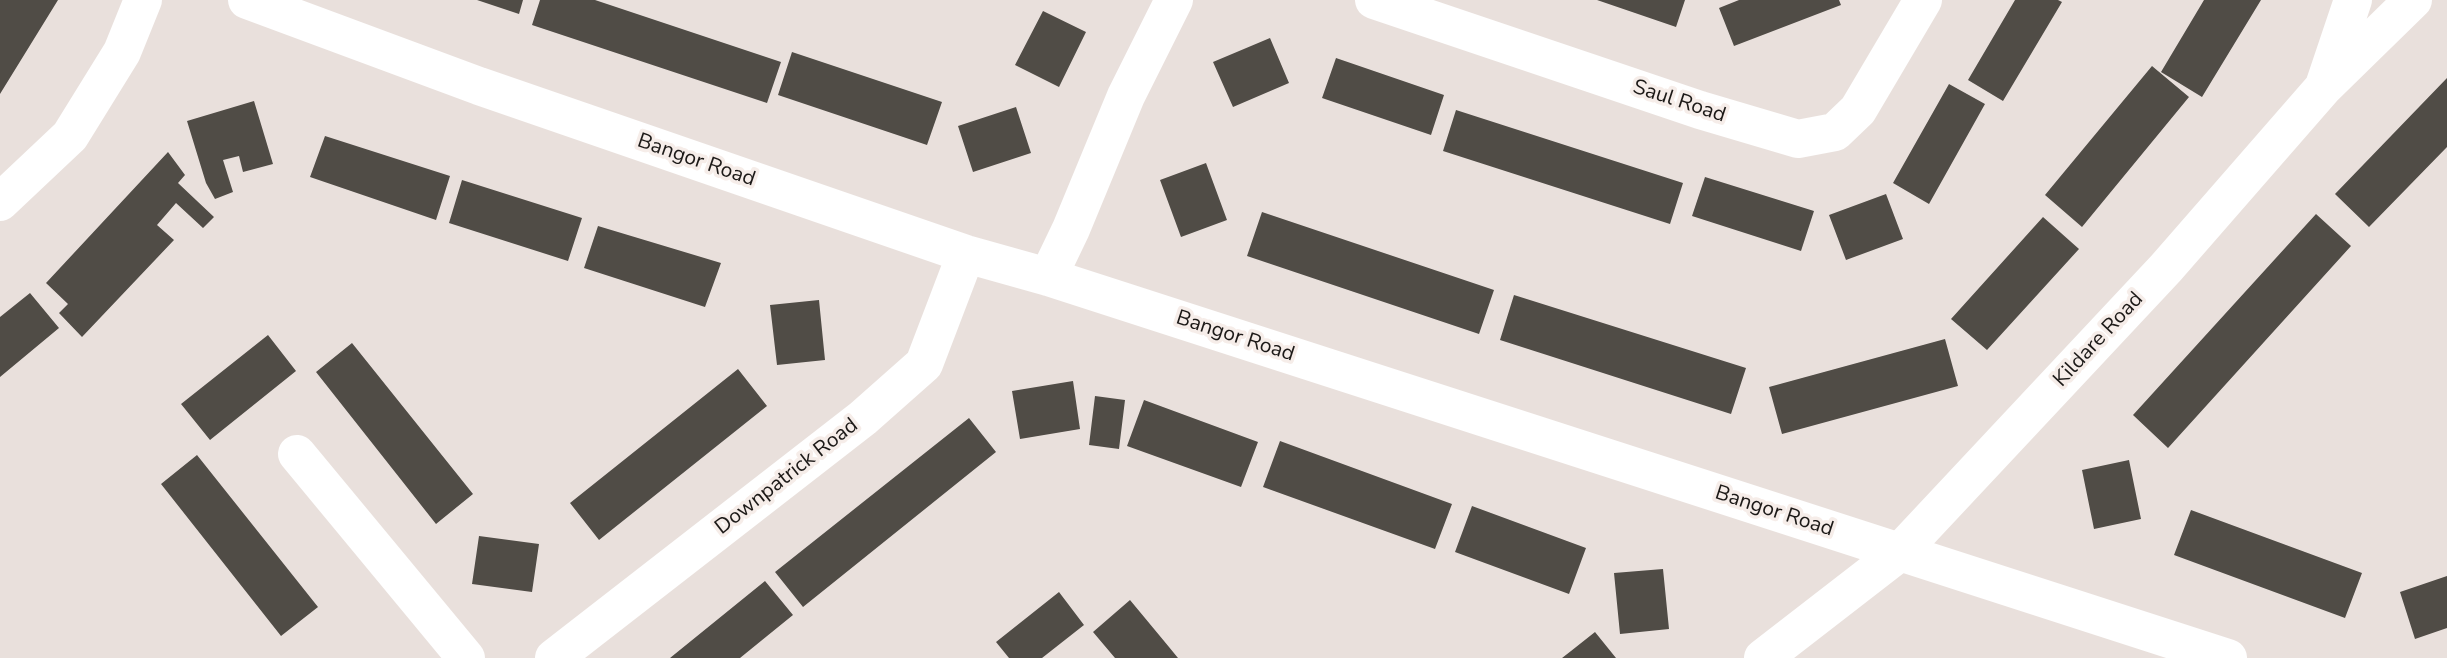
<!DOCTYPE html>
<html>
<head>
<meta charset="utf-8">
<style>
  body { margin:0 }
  canvas { display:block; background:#e9e0dc }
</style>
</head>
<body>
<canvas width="2447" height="658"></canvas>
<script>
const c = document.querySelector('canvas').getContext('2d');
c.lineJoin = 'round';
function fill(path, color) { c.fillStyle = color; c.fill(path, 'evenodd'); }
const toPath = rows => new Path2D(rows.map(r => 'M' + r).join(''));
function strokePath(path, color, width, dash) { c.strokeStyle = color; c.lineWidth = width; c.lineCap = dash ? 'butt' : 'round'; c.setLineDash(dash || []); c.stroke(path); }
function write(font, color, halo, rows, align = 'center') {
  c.font = font + ' "Nunito Sans",sans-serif'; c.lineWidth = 7; c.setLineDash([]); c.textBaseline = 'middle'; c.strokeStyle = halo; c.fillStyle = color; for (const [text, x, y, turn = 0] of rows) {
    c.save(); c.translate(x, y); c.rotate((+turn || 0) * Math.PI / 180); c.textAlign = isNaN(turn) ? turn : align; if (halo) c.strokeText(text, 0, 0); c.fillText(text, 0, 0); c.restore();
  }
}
fill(toPath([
  [0,0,58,0,0,94],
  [477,0,523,0,519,14],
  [540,0,595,0,781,62,767,103,532,25],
  [1597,0,1685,0,1676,27],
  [1739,0,1839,0,1841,5,1734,46,1719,8],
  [2015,0,2058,0,2062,2,2003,101,1968,80],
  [2204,0,2261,0,2202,97,2161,72],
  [1043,11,1086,32,1059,87,1015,65],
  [1270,38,1289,83,1233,107,1213,62],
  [792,52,942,102,927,145,778,95],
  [1336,58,1444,95,1431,135,1322,98],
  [2152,66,2189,97,2082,227,2045,195],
  [2447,78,2447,147,2369,227,2335,194],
  [1949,84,1985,104,1929,204,1893,183],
  [254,101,273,164,243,172,239,156,223,160,233,192,215,199,206,183,187,121],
  [1016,107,1031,153,973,172,958,126],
  [1456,110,1683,183,1670,224,1443,151],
  [325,136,450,176,436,220,310,177],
  [168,152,185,175,178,183,214,217,203,228,176,203,157,225,174,240,82,337,59,313,68,304,46,283],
  [1206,163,1227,220,1181,237,1160,180],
  [1705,177,1814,211,1801,251,1692,216],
  [462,180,582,218,568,261,449,223],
  [1886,194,1903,239,1846,260,1829,215],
  [1262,212,1494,290,1479,334,1247,256],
  [2316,214,2351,246,2168,448,2133,415],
  [2043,217,2079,249,1987,350,1951,319],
  [598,226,721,263,705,307,584,268],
  [30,293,59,328,0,377,0,317],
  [1514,295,1746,368,1731,414,1500,340],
  [819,300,825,360,777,365,770,305],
  [268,335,296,371,210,440,181,404],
  [1945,339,1958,386,1782,434,1769,387],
  [352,343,473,494,436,524,316,372],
  [738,369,767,406,599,540,570,503],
  [1073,381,1080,429,1020,439,1012,391],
  [1095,396,1125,400,1119,449,1089,445],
  [1144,400,1258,442,1241,487,1127,446],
  [969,418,996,452,803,607,775,572],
  [1280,441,1452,504,1435,549,1263,487],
  [197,455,318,607,281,636,161,484],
  [2129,460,2141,519,2094,529,2082,470],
  [1472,506,1586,548,1569,594,1455,552],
  [2191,510,2362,573,2345,618,2174,555],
  [479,536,539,544,532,592,472,584],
  [1663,569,1669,629,1620,634,1614,573],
  [2447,576,2447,628,2415,639,2400,592],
  [765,581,793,615,772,632,740,658,670,658],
  [1059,592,1084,625,1042,658,1009,658,996,642],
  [1130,600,1169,647,1178,658,1115,658,1093,632],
  [1595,632,1616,658,1562,658,1571,651]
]), '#504c46');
strokePath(toPath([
  [247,0,479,86,966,254,1048,277,2228,658],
  [1374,0,1700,110,1798,139,1835,132,1858,110,1923,0],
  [0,202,70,136,122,52,143,0],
  [1048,277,1071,229,1126,96,1174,0],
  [297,454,466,658],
  [554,658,863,418,924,364,966,254]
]), '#fff', 38);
strokePath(toPath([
  [2325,83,2353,0],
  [1763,658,1900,552,2166,268,2323,88,2413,0]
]), '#fff', 38);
write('21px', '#1c1917', '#f6ede9', [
  ["Saul Road",1679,102,18],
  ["Bangor Road",696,161,19],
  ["Bangor Road",1235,337,18],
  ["Kildare Road",2099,340,-47],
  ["Downpatrick Road",787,477,-38],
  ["Bangor Road",1774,512,18]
]);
</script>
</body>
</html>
